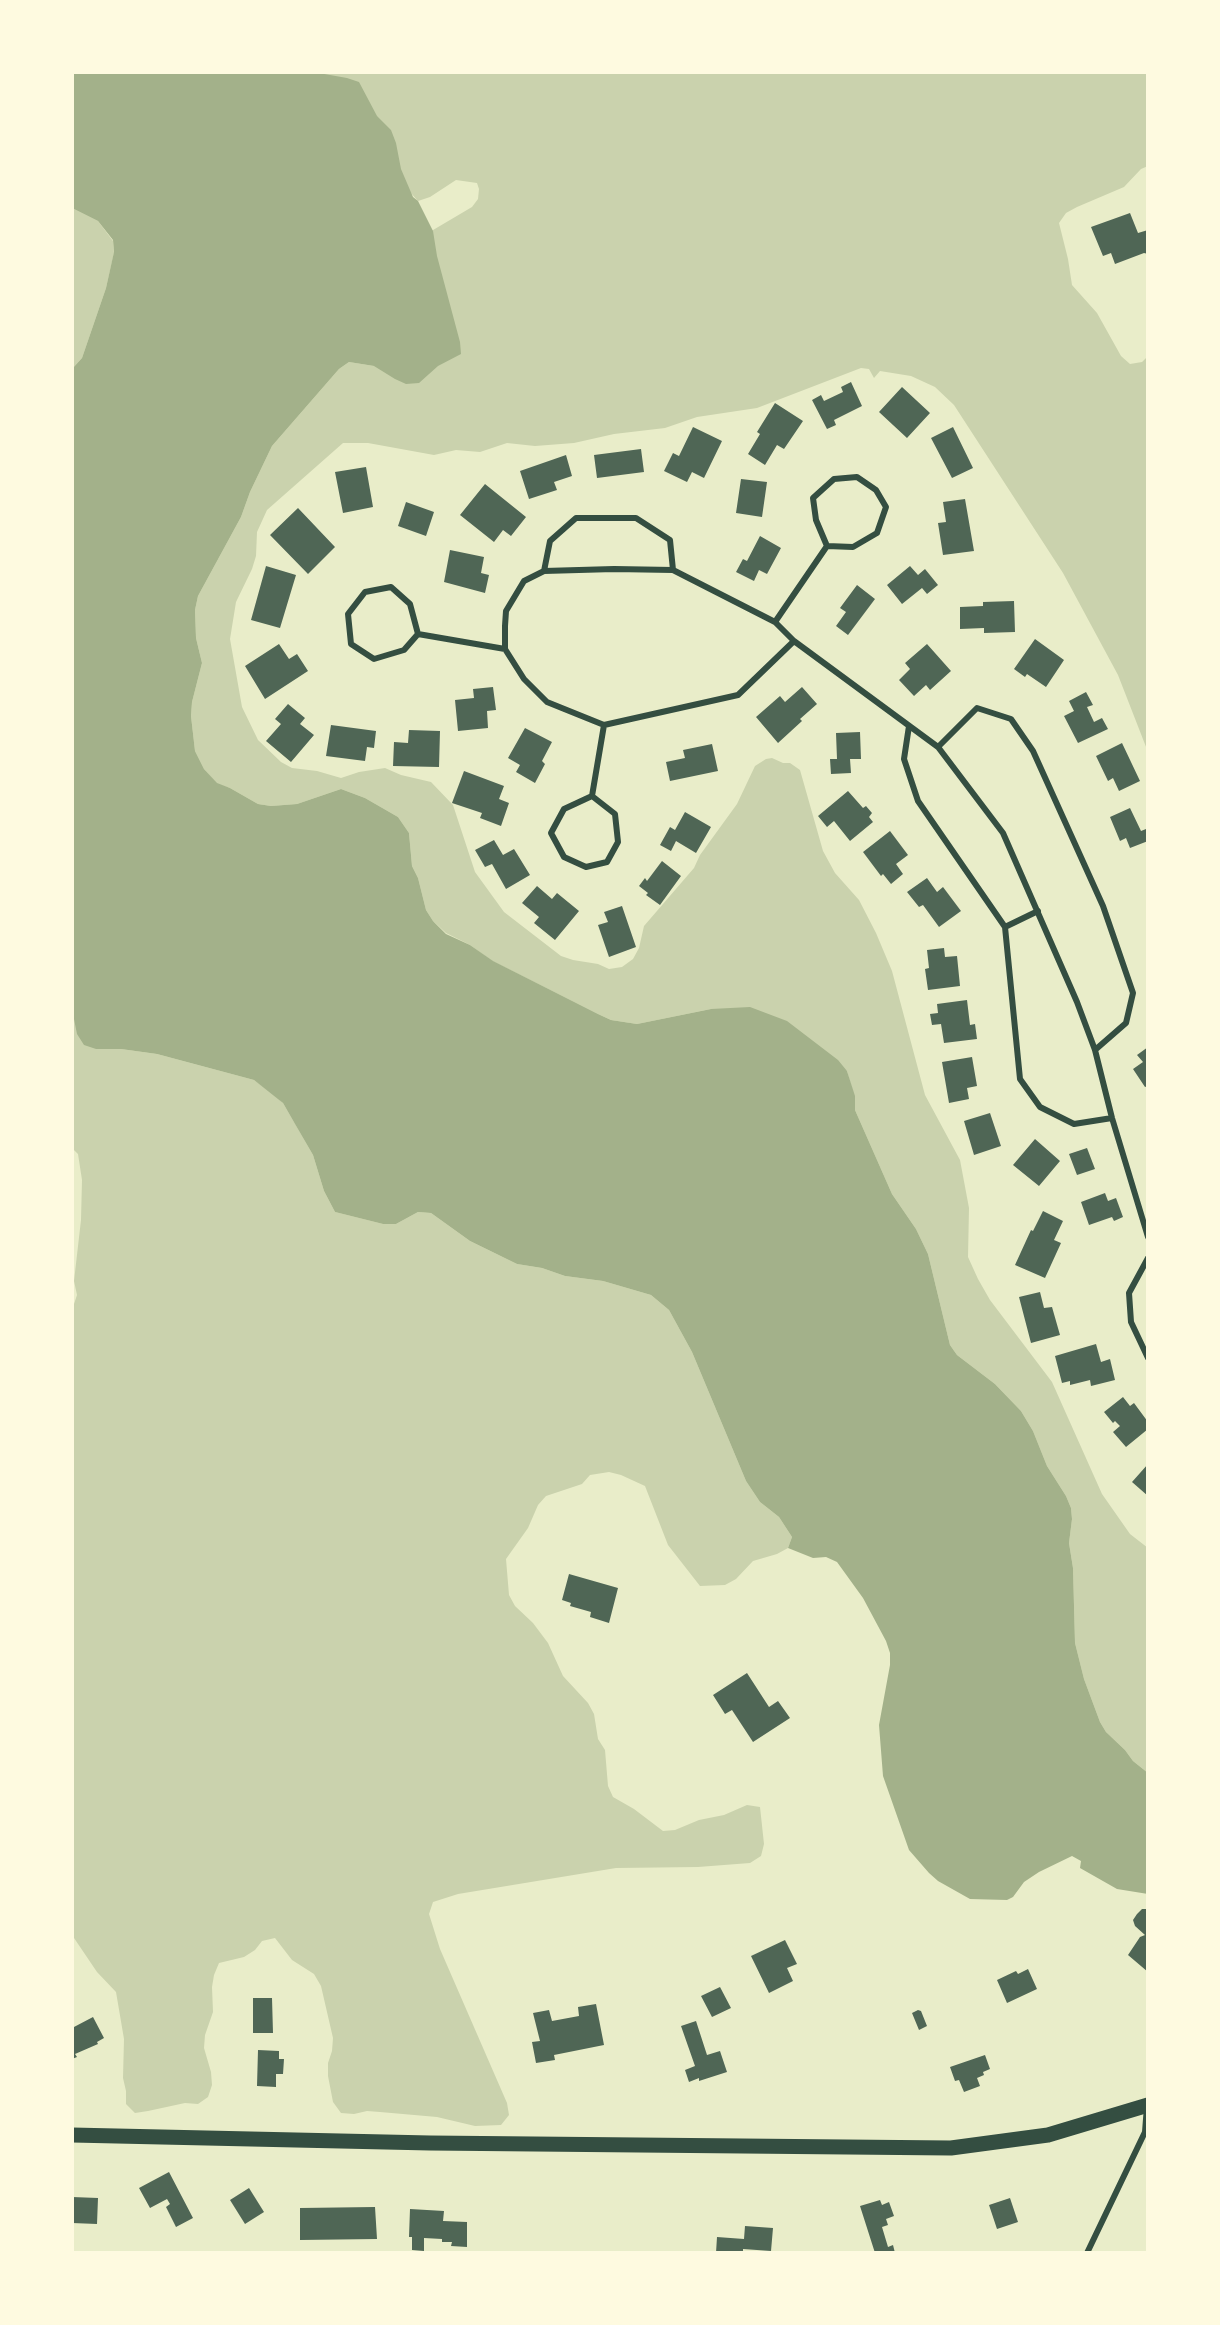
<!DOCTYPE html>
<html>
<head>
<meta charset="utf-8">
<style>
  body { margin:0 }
  #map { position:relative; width:1220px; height:2325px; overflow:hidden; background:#e9edc9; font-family:Signika,sans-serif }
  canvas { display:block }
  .frame { position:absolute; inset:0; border:74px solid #fefae0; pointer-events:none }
</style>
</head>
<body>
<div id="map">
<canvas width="1220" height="2325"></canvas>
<div class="frame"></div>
</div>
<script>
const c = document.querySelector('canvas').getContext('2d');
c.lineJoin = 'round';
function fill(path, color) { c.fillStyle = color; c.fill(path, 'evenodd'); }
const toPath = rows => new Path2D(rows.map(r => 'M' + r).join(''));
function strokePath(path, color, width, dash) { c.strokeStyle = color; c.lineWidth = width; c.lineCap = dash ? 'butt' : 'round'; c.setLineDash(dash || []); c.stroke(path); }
fill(toPath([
  [303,72,1148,72,1148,166,1141,169,1124,187,1077,207,1066,213,1059,223,1068,259,1072,285,1097,313,1121,356,1130,364,1142,362,1148,356,1148,752,1118,675,1063,573,954,405,935,387,911,376,880,371,874,378,869,369,861,368,757,408,697,417,665,428,614,434,574,443,535,446,507,443,480,452,456,450,434,455,368,443,343,443,267,510,257,532,256,556,252,569,236,602,230,639,242,707,258,740,281,762,292,768,317,771,341,778,359,772,385,768,401,775,431,782,453,805,475,872,504,912,561,956,573,960,598,964,609,969,622,967,633,959,639,948,644,926,694,868,700,855,737,804,755,766,766,759,772,758,783,763,790,763,800,770,823,851,835,873,859,900,876,933,892,971,925,1095,960,1160,969,1208,968,1257,978,1279,990,1300,1052,1382,1102,1494,1130,1534,1148,1548,1148,1773,1133,1761,1125,1750,1106,1732,1100,1722,1084,1679,1075,1643,1073,1568,1069,1543,1072,1519,1071,1508,1066,1496,1047,1466,1033,1431,1021,1411,995,1384,957,1355,950,1345,928,1254,916,1229,892,1194,855,1110,854,1096,847,1071,711,1009,637,1024,611,1020,598,1014,492,961,470,945,446,933,433,921,426,910,418,878,412,866,409,833,398,817,365,798,341,789,297,804,271,806,258,804,230,788,217,784,204,769,195,751,191,716,192,702,202,663,196,638,195,610,198,596,241,517,250,492,272,446,339,369,349,362,374,366,440,365,449,335,428,233,472,207,478,199,479,189,477,183,456,180,430,197,418,201],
  [72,208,98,221,113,241,114,253,106,288,82,358,72,369],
  [72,1009,96,1049,121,1049,157,1054,254,1080,274,1094,283,1103,313,1155,324,1191,335,1212,383,1224,396,1224,418,1212,431,1213,470,1241,517,1264,542,1268,565,1276,603,1281,651,1295,669,1310,692,1352,746,1481,760,1502,779,1517,792,1537,788,1548,777,1554,753,1561,736,1579,725,1585,700,1586,668,1545,645,1486,621,1475,609,1472,590,1475,582,1484,546,1496,538,1505,528,1528,506,1559,509,1595,515,1606,533,1623,548,1643,563,1676,588,1703,594,1714,598,1739,605,1750,608,1786,613,1797,634,1809,663,1831,675,1830,699,1820,724,1815,747,1805,760,1807,764,1844,761,1856,750,1863,698,1867,616,1868,458,1894,433,1902,429,1914,440,1949,507,2103,509,2115,501,2125,475,2126,437,2117,380,2112,367,2111,354,2114,341,2113,333,2102,328,2076,328,2063,332,2051,333,2038,321,1986,314,1974,292,1960,275,1938,262,1941,255,1950,244,1957,219,1963,214,1975,212,1987,213,2012,205,2035,204,2048,211,2072,212,2085,208,2097,198,2104,185,2103,148,2111,135,2113,126,2104,126,2091,123,2078,124,2039,116,1992,97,1972,72,1935,72,1310,77,1295,74,1281,81,1220,82,1180,78,1154,72,1148]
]), '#cad2ad');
fill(toPath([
  [72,72,313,72,347,78,359,82,377,116,391,130,396,143,401,169,413,197,418,201,433,231,437,256,460,342,461,354,438,366,419,383,406,384,395,379,374,366,349,362,339,369,272,446,250,492,241,517,198,596,195,610,196,638,202,663,192,702,191,716,195,751,204,769,217,783,230,788,258,804,271,806,297,804,341,789,365,798,398,817,409,833,412,866,418,878,426,910,433,921,446,934,470,945,493,961,598,1014,611,1020,637,1024,711,1009,750,1007,787,1021,838,1060,847,1071,855,1096,855,1110,892,1194,916,1229,928,1254,950,1345,957,1355,995,1384,1021,1411,1033,1431,1047,1466,1066,1496,1071,1508,1072,1519,1069,1543,1073,1568,1075,1643,1084,1679,1100,1722,1106,1732,1125,1750,1133,1761,1148,1773,1148,1894,1117,1889,1080,1868,1081,1861,1072,1856,1039,1872,1024,1882,1013,1897,1007,1900,970,1899,938,1881,929,1873,909,1850,883,1776,879,1725,890,1665,890,1653,886,1641,863,1598,837,1562,826,1557,813,1558,788,1548,792,1537,779,1517,760,1502,746,1481,692,1352,669,1310,651,1295,603,1281,565,1276,542,1268,517,1264,470,1241,431,1213,418,1212,396,1224,383,1224,335,1212,324,1191,313,1155,295,1124,283,1103,254,1080,157,1054,121,1049,96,1049,84,1045,77,1034,72,1009,72,369,82,358,106,288,114,252,113,240,98,221,72,208]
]), '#a3b18a');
fill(toPath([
  [1130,213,1138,233,1148,230,1148,254,1144,253,1115,264,1111,253,1103,256,1091,227],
  [851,382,862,406,834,420,836,425,827,429,812,400,821,395,824,401,843,392,841,387],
  [902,387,930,413,907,438,879,412],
  [775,403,803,421,784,449,777,445,765,465,748,454,760,434,757,432],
  [693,427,722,441,704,478,692,472,687,482,664,471,673,453,679,456],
  [953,427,973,468,952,478,931,438],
  [641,449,644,472,597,478,594,455],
  [566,455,572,476,554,482,557,490,529,499,520,471],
  [366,467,373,507,343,513,335,472],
  [741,479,767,482,762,517,736,513],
  [485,484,526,517,511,536,503,530,494,542,460,515],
  [965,499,974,551,943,555,938,523,946,522,943,502],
  [406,502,434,512,426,536,398,526],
  [298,508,335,547,308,574,270,535],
  [760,536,781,548,767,574,759,570,754,581,736,572,743,559,747,561],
  [450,550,484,557,481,573,489,575,485,593,444,582],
  [266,566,296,575,280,628,251,620],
  [910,566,918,575,925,569,938,585,927,594,922,588,902,604,887,585],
  [857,585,875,599,848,635,836,626,846,612,840,608],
  [1014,601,1015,632,984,633,984,628,960,629,960,607,983,606,983,602],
  [1035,639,1064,660,1046,687,1027,674,1025,677,1014,669],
  [279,644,289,659,297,654,308,671,265,699,245,666],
  [927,644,951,671,930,690,926,685,914,696,899,680,910,669,905,663],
  [493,687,496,710,487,711,488,728,458,731,455,700,474,698,473,689],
  [802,687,817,704,800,719,802,721,778,743,756,717,780,696,785,702],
  [1086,692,1093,705,1087,707,1094,722,1102,718,1108,729,1078,743,1064,716,1074,711,1069,701],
  [288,704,305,718,300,724,314,735,291,762,266,741,281,724,275,719],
  [331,725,376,731,374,748,367,747,365,761,326,756],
  [525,728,552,742,542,761,545,764,535,783,516,772,520,765,508,758],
  [409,730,440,731,439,767,393,766,394,742,408,743],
  [860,732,861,759,850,759,851,773,831,774,830,759,837,759,836,733],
  [1122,743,1140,781,1119,791,1113,778,1108,781,1096,756],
  [712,744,718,771,670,781,666,762,685,758,683,750],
  [464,771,504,786,499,799,509,803,501,826,480,818,482,813,452,803],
  [848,791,863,808,866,806,872,813,869,817,873,822,850,841,834,821,827,827,818,816],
  [1130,808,1141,831,1146,829,1148,841,1130,848,1126,838,1120,841,1110,817],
  [685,812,711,827,696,853,676,841,671,851,660,845,670,827,675,830],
  [890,831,908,855,896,864,903,874,891,884,883,874,881,876,863,852],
  [494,840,503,855,514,849,530,875,506,889,492,864,485,867,475,850],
  [662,861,681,876,660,905,646,895,648,893,639,886,645,878,647,881],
  [927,878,937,892,943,887,961,911,939,927,923,905,919,907,907,892],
  [537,886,552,899,557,893,579,911,555,940,534,923,539,917,522,903],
  [622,906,636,947,609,957,598,925,608,922,604,912],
  [944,948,945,957,957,956,960,986,928,990,925,969,929,968,927,950],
  [967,1000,970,1025,975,1024,977,1039,944,1043,941,1024,932,1025,930,1014,938,1013,937,1004],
  [1148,1047,1148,1086,1145,1087,1133,1069,1143,1062,1137,1055],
  [972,1057,977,1086,967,1088,969,1099,949,1103,942,1062],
  [990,1113,1001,1146,974,1155,964,1121],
  [1035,1139,1060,1161,1039,1186,1013,1165],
  [1087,1148,1095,1169,1077,1175,1069,1154],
  [1105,1193,1108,1201,1116,1198,1123,1217,1114,1221,1112,1217,1089,1225,1081,1202],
  [1043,1211,1063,1221,1054,1240,1061,1243,1045,1278,1015,1265,1031,1230,1033,1231],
  [1040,1292,1044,1308,1052,1307,1060,1335,1031,1343,1019,1297],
  [1096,1344,1101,1362,1110,1359,1115,1380,1091,1386,1090,1380,1070,1385,1070,1381,1062,1383,1055,1356],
  [1123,1397,1130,1406,1134,1403,1148,1422,1148,1429,1126,1447,1113,1432,1120,1426,1115,1421,1113,1423,1104,1412],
  [1148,1464,1148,1496,1132,1482],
  [569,1574,618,1588,609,1623,590,1617,591,1612,570,1606,571,1603,562,1600],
  [747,1673,769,1707,778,1701,790,1718,753,1742,732,1710,725,1714,713,1695],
  [1142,1909,1148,1909,1148,1972,1128,1955,1140,1937,1145,1935,1135,1926,1133,1920,1137,1914],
  [785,1940,797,1964,787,1968,793,1981,769,1993,751,1956],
  [1028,1969,1037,1989,1007,2003,997,1980,1016,1971,1018,1974],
  [720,1987,731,2008,712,2017,701,1996],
  [253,1998,272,1998,273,2033,253,2033],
  [596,2004,604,2045,554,2055,555,2060,536,2063,532,2042,540,2041,533,2013,549,2010,552,2021,579,2016,578,2007],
  [918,2010,921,2011,927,2026,919,2030,912,2013],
  [93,2017,104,2038,97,2042,98,2044,75,2054,77,2057,72,2059,72,2024,74,2027],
  [696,2021,707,2055,720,2051,727,2072,699,2081,699,2078,689,2082,685,2070,695,2066,681,2026],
  [258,2050,279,2051,279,2059,284,2059,283,2074,276,2074,276,2087,257,2086],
  [985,2055,990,2069,983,2072,984,2075,977,2078,980,2086,964,2092,959,2080,955,2081,950,2067],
  [169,2172,193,2218,176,2227,166,2207,170,2204,167,2199,150,2208,139,2188],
  [249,2188,264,2212,245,2224,230,2200],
  [72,2197,98,2198,97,2224,72,2223],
  [1010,2198,1018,2222,997,2229,989,2205],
  [880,2200,882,2205,889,2202,894,2216,886,2219,888,2225,882,2227,888,2247,893,2245,895,2253,875,2253,860,2206],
  [375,2207,377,2239,300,2240,300,2208],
  [410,2209,444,2211,443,2221,467,2222,467,2247,451,2246,452,2242,442,2242,442,2239,424,2238,424,2251,412,2250,412,2237,409,2237],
  [745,2226,773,2228,771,2251,743,2249,743,2253,716,2253,717,2237,744,2239]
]), '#4f6655');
strokePath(toPath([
  [544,571,550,541,576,518,636,518,670,540,673,570],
  [775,622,827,546,853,547,877,533,886,507,876,490,857,477,834,479,813,498,816,520,827,546],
  [418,634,404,650,374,659,351,644,348,614,365,592,391,587,410,604,418,634,505,649],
  [794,641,738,695,604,725,547,702,524,679,505,649,505,626,506,611,524,581,544,571,614,569,673,570,775,622,794,641,938,747,1003,833,1077,1002,1095,1050,1112,1118,1148,1237],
  [909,726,904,759,918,801,1005,927,1020,1079,1040,1107,1074,1124,1112,1118],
  [938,747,977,708,1011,719,1033,751,1103,906,1133,993,1126,1023,1095,1050],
  [592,796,615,814,618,842,607,862,586,867,564,857,551,833,564,809,592,796,604,725],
  [1005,927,1038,911],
  [1148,1258,1129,1293,1131,1322,1148,1358],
  [1087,2253,1145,2132,1147,2106]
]), '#344e41', 6);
strokePath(toPath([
  [72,2135,430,2143,951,2148,1048,2135,1148,2105]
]), '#344e41', 15);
</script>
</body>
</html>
